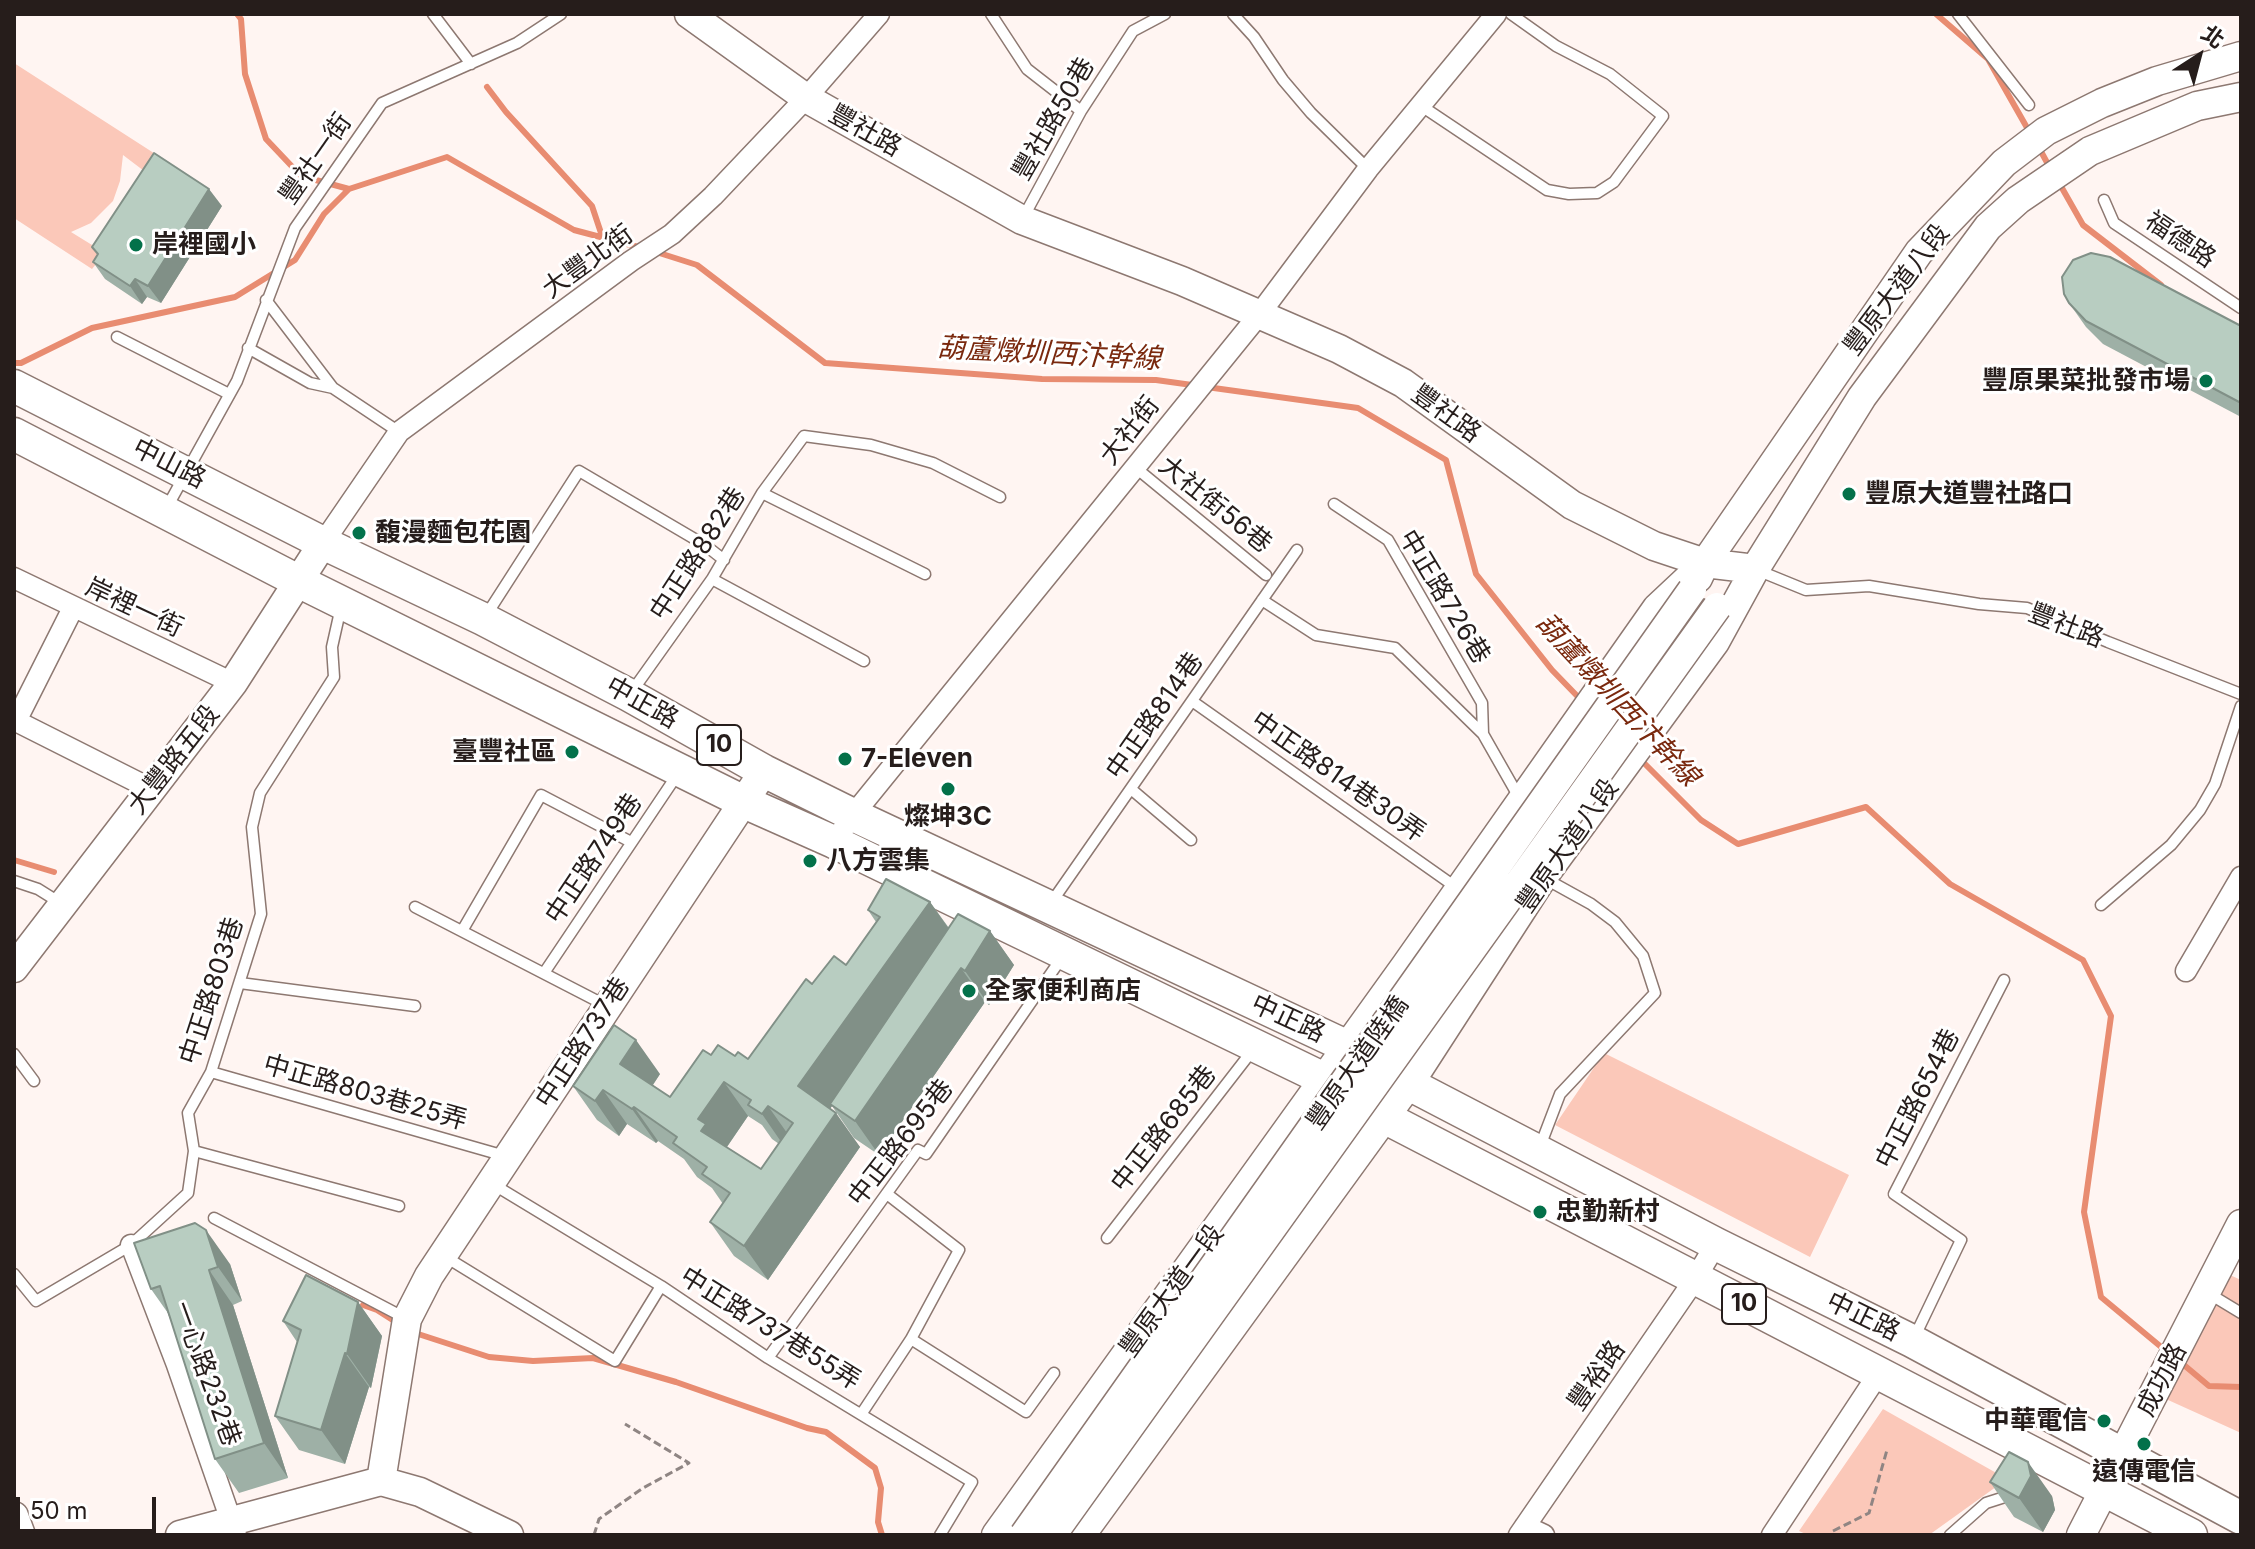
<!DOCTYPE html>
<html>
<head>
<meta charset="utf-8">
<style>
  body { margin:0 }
  #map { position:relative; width:2255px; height:1549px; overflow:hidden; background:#fff5f2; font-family:Inter,"Noto Sans TC",sans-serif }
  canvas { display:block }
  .frame { position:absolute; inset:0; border:16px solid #261d1b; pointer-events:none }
  .north { position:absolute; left:2159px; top:16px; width:80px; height:80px; -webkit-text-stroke:6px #fff; paint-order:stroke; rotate:36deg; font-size:22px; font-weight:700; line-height:32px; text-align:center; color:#261d1b }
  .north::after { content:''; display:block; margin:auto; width:28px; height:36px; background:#261d1b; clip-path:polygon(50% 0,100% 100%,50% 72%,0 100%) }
  .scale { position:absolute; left:16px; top:1497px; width:140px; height:36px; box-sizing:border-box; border:4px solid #261d1b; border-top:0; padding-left:10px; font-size:24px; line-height:28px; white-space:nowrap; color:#261d1b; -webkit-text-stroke:6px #fff; paint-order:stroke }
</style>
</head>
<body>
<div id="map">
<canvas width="2255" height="1549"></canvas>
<div class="frame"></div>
<div class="north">北</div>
<div class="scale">50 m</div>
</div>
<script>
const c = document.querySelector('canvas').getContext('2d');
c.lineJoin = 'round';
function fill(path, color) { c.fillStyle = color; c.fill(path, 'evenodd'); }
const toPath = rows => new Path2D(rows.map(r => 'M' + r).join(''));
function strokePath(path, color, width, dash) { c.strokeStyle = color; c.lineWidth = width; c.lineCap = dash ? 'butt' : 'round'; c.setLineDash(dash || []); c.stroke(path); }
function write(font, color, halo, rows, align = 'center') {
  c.font = font + ' Inter,"Noto Sans TC",sans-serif'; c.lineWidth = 6; c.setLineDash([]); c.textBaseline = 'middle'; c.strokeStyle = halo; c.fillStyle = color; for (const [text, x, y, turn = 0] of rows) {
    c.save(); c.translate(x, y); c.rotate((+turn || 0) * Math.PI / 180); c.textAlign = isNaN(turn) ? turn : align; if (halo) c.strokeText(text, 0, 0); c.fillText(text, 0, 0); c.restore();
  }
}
fill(toPath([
  [14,63,160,157,148,174,123,155,120,181,113,201,91,223,71,232,105,253,92,269,14,218],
  [1604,1053,1849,1175,1810,1257,1555,1125],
  [2210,1266,2241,1280,2241,1433,2146,1390],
  [1883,1409,2007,1479,1929,1535,1808,1535,1799,1531]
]), '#fbc8b9');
strokePath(toPath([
  [237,14,241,19,245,74,266,139,301,176,349,189],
  [1936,14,1988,59,2030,133],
  [487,87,506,112,592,206,602,236],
  [2038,146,2050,168],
  [2058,181,2083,225,2161,285],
  [653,251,697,265,825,363,1042,379,1156,380,1358,408,1446,460,1476,574,1552,670,1582,701],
  [14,363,21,363,92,328,235,297,295,260,324,214,349,189,447,157,574,230,642,248],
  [1638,757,1701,820,1738,844,1866,807,1950,884,2083,960,2111,1016,2084,1212,2101,1297,2166,1351],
  [14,860,54,872],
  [363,1305,377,1310,399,1324],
  [412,1332,489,1357,533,1361,593,1358,676,1382,807,1428,826,1432,875,1468,881,1488,878,1522,882,1535],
  [2178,1360,2209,1386,2241,1387]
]), '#e88c71', 6);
const lane = toPath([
  [433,14,471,64],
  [991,14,1027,69,1081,111],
  [1233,14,1254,37,1283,80,1311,113,1368,169],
  [1958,14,2029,105],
  [1420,105,1547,190,1569,194,1597,193,1614,182,1663,116,1610,74,1556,46,1511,14],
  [2104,200,2114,223,2241,308],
  [1023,218,1081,111,1133,31,1165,14],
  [266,300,333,388,399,432],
  [117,337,229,394],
  [248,348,310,383,333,388],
  [1136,468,1266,575],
  [762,493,925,574],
  [1334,504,1388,540,1482,703,1483,734],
  [166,509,237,381,295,228,382,103,517,43,561,14],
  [1757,570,1806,590,1869,586,1979,604,2027,608,2108,642,2241,694],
  [712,579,864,661],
  [1262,600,1316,635,1395,648,1483,734,1520,799],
  [487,614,579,471,705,545,724,560],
  [633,690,712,579,762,493,804,436,871,445,933,463,1000,497],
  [1192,701,1457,888],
  [1131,789,1191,840],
  [14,881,38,889,62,904],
  [1051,903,1297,550],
  [2101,905,2171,845,2200,810,2215,784,2241,706],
  [415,907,605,1005],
  [462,931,541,795,631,842],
  [544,973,677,775],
  [240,983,415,1006],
  [14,1054,34,1081],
  [211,1072,505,1156],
  [1539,1149,1560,1094,1655,993,1643,956,1615,922,1591,904,1544,878],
  [194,1151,399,1206],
  [491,1183,661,1286,768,1358,972,1482,940,1535],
  [214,1218,405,1318],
  [1107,1238,1252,1051],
  [444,1256,615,1361,661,1286],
  [14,1274,36,1301,131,1245,188,1193,194,1151,188,1113,211,1072,261,914,252,827,260,793,334,677,332,647,341,607],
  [2208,1293,2241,1313],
  [1915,1336,1961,1240,1894,1194,2004,980],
  [911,1339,1026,1412,1054,1373],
  [768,1358,918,1150,926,1154,1063,956],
  [862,1413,911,1339,959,1250,887,1194],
  [1950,1535,1986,1503,2011,1495]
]);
const street = toPath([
  [323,543,399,432,631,261,672,234,713,196,806,98,879,14],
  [14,578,233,683],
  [14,720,153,790],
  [16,721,73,608],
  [834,842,853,815,1258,316,1368,169,1496,14],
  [2186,971,2241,877],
  [131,1245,177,1365,236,1535],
  [1525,1526,1544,1535],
  [1519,1535,1695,1279,1716,1244],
  [1772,1535,1879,1373]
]);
const secondary = toPath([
  [689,14,806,98,1022,220,1182,281,1339,349,1403,383,1572,505,1654,546,1705,563,1755,569],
  [1698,578,1705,563,1919,252,2004,163,2046,131,2102,103,2157,81,2241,56],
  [14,968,233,683,323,543],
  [381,1481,407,1319,429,1276,764,771],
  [14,1516,21,1535],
  [180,1535,381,1481,420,1492,509,1535],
  [996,1535,1406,965,1657,608,1705,563],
  [1081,1535,1409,1084,1543,877,1715,642,1755,569,1862,397,1988,227,2018,200,2090,151,2197,106,2241,97],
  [2081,1535,2241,1224]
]);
const primary = toPath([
  [14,386,323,543,483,619,629,695,764,771,853,815,1348,1047,1409,1084,1716,1244,1912,1341,2241,1518],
  [14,434,298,581,744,802,834,842,1324,1079,1384,1117,2191,1535]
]);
strokePath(lane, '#8d7871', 13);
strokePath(street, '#8d7871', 23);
strokePath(secondary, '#8d7871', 31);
strokePath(primary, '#8d7871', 35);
strokePath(toPath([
  [1833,1531,1869,1513,1887,1450],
  [594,1535,599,1519,643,1488,689,1463,625,1424]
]), '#8f8583', 3, [8, 4]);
strokePath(lane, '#fff', 10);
strokePath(street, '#fff', 20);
strokePath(secondary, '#fff', 28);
strokePath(primary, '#fff', 32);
const secondaryBridge = toPath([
  [1024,1535,1692,590],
  [1052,1535,1717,607]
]);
strokePath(secondaryBridge, '#8d7871', 31, []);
strokePath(secondaryBridge, '#fff', 28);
fill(toPath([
  [222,206,161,303,147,297,142,304,105,279,93,262],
  [2069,303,2241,326,2241,417,2103,344,2086,327],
  [930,902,949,928,990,931,1014,965,989,1005,985,1002,879,1155,854,1138,832,1106,830,1109,860,1147,768,1280,734,1256,710,1222,723,1204,712,1188,697,1177,684,1159,658,1141,656,1143,627,1124,619,1136,597,1120,573,1086,660,1074,653,1085,670,1097,711,1055,735,1056,748,1059,812,984,846,965,876,922,868,910],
  [748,1116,762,1125,772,1139,779,1144,761,1169,727,1147],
  [230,1264,242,1301,233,1305,288,1478,239,1493,215,1459,170,1316,151,1289],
  [358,1302,382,1336,371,1388,369,1387,345,1464,299,1450,275,1416,297,1342,283,1321],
  [1990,1482,2052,1496,2055,1510,2043,1532,2014,1517]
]), '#9eb0a6');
fill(toPath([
  [209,189,222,206,161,303,148,286],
  [135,279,147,297,142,304,130,286],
  [930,902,954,936,830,1104,832,1106,822,1120,798,1086],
  [990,931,1014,965,989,1005,965,971],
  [961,968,985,1002,879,1155,855,1121],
  [636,1040,660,1074,644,1098,620,1064],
  [724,1082,748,1116,724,1151,701,1131,698,1119],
  [603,1090,627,1124,619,1136,595,1101],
  [768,1106,792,1140,786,1149,762,1114],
  [634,1107,658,1141,656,1143,632,1109],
  [836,1113,860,1147,768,1280,744,1246],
  [206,1230,230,1264,242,1301,218,1267],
  [209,1270,233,1305,288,1478,264,1443],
  [358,1302,382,1336,371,1388,347,1354],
  [345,1353,369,1387,345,1464,321,1430],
  [2028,1462,2052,1496,2055,1510,2043,1532,2019,1498]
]), '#819087');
const building = toPath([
  [154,153,209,189,148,286,135,279,130,286,93,262,98,254,92,247,154,153],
  [2091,253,2110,257,2241,326,2241,403,2086,321,2069,303,2064,294,2062,277,2073,260,2091,253],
  [886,879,930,902,798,1086,836,1113,744,1246,710,1222,730,1193,702,1174,707,1167,673,1143,677,1137,634,1107,632,1109,603,1090,595,1101,573,1086,614,1025,636,1040,620,1064,670,1097,703,1050,711,1055,718,1045,735,1056,738,1052,748,1059,806,979,812,984,834,956,846,965,880,917,868,910,886,879],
  [724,1082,751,1100,748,1105,762,1114,768,1106,793,1123,761,1169,701,1131,706,1124,698,1119,724,1082],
  [958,914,990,931,965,971,961,968,855,1121,830,1104,958,914],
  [195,1223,206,1230,218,1267,209,1270,264,1443,215,1459,160,1286,151,1289,134,1243,195,1223],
  [306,1275,358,1302,347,1354,345,1353,321,1430,275,1416,301,1330,283,1321,306,1275],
  [2009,1452,2028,1462,2031,1476,2019,1498,1990,1482,2009,1452]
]);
fill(building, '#b8cdc1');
strokePath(building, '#819087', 2);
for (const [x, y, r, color] of [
  [136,245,8,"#03714a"],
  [2206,381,8,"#03714a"],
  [1849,494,8,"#03714a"],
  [359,533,8,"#03714a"],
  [572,752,8,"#03714a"],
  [845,759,8,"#03714a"],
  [948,789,8,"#03714a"],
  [810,861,8,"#03714a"],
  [969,991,8,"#03714a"],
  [1540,1212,8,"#03714a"],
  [2104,1421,8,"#03714a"],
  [2144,1444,8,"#03714a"]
]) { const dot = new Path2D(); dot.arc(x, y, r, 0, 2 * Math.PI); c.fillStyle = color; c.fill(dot); strokePath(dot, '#fff', 3); }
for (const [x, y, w] of [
  [719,745,44],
  [1744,1304,44]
]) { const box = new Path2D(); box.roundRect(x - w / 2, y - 20, w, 40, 6); c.fillStyle = '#fff'; c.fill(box); strokePath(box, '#261d1b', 2); }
write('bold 24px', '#261d1b', null, [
  ["10",719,745],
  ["10",1744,1304]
]);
write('26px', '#261d1b', '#fff', [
  ["豐社路50巷",1054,119,-60],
  ["豐社路",865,131,29],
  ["豐社一街",316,159,-55],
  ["福德路",2180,240,34],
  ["大豐北街",588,262,-36],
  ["豐原大道八段",1897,290,-53],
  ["豐社路",1446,414,36],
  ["大社街",1130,431,-52],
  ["中山路",169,464,27],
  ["大社街56巷",1215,505,39],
  ["中正路882巷",698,554,-57],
  ["中正路726巷",1444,597,59],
  ["岸裡一街",134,608,25],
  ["豐社路",2066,626,21],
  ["中正路",642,703,29],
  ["中正路814巷",1155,716,-55],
  ["大豐路五段",174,760,-52],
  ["中正路814巷30弄",1338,777,35],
  ["豐原大道八段",1568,846,-55],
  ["中正路749巷",594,859,-56],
  ["中正路803巷",212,991,-72],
  ["中正路",1288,1019,25],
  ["中正路737巷",583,1043,-57],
  ["豐原大道陸橋",1358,1063,-55],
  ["中正路803巷25弄",365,1093,16],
  ["中正路654巷",1918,1099,-63],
  ["中正路685巷",1164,1129,-52],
  ["中正路695巷",901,1143,-52],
  ["豐原大道一段",1172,1291,-54],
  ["中正路",1863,1317,26],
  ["中正路737巷55弄",770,1329,32],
  ["一心路232巷",206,1374,70],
  ["豐裕路",1597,1376,-55],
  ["成功路",2162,1380,-63]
]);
write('bold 26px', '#261d1b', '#fff', [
  ["岸裡國小",152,245],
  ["豐原果菜批發市場",2190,381,"right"],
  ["豐原大道豐社路口",1865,494],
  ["馥漫麵包花園",375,533],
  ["臺豐社區",556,752,"right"],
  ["7-Eleven",861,759],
  ["燦坤3C",948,817,"center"],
  ["八方雲集",826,861],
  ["全家便利商店",985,991],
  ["忠勤新村",1556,1212],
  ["中華電信",2088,1421,"right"],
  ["遠傳電信",2144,1472,"center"]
], 'left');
write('italic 28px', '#7a290e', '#fff', [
  ["葫蘆燉圳西汴幹線",1049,354,3],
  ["葫蘆燉圳西汴幹線",1617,700,47]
]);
</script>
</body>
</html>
